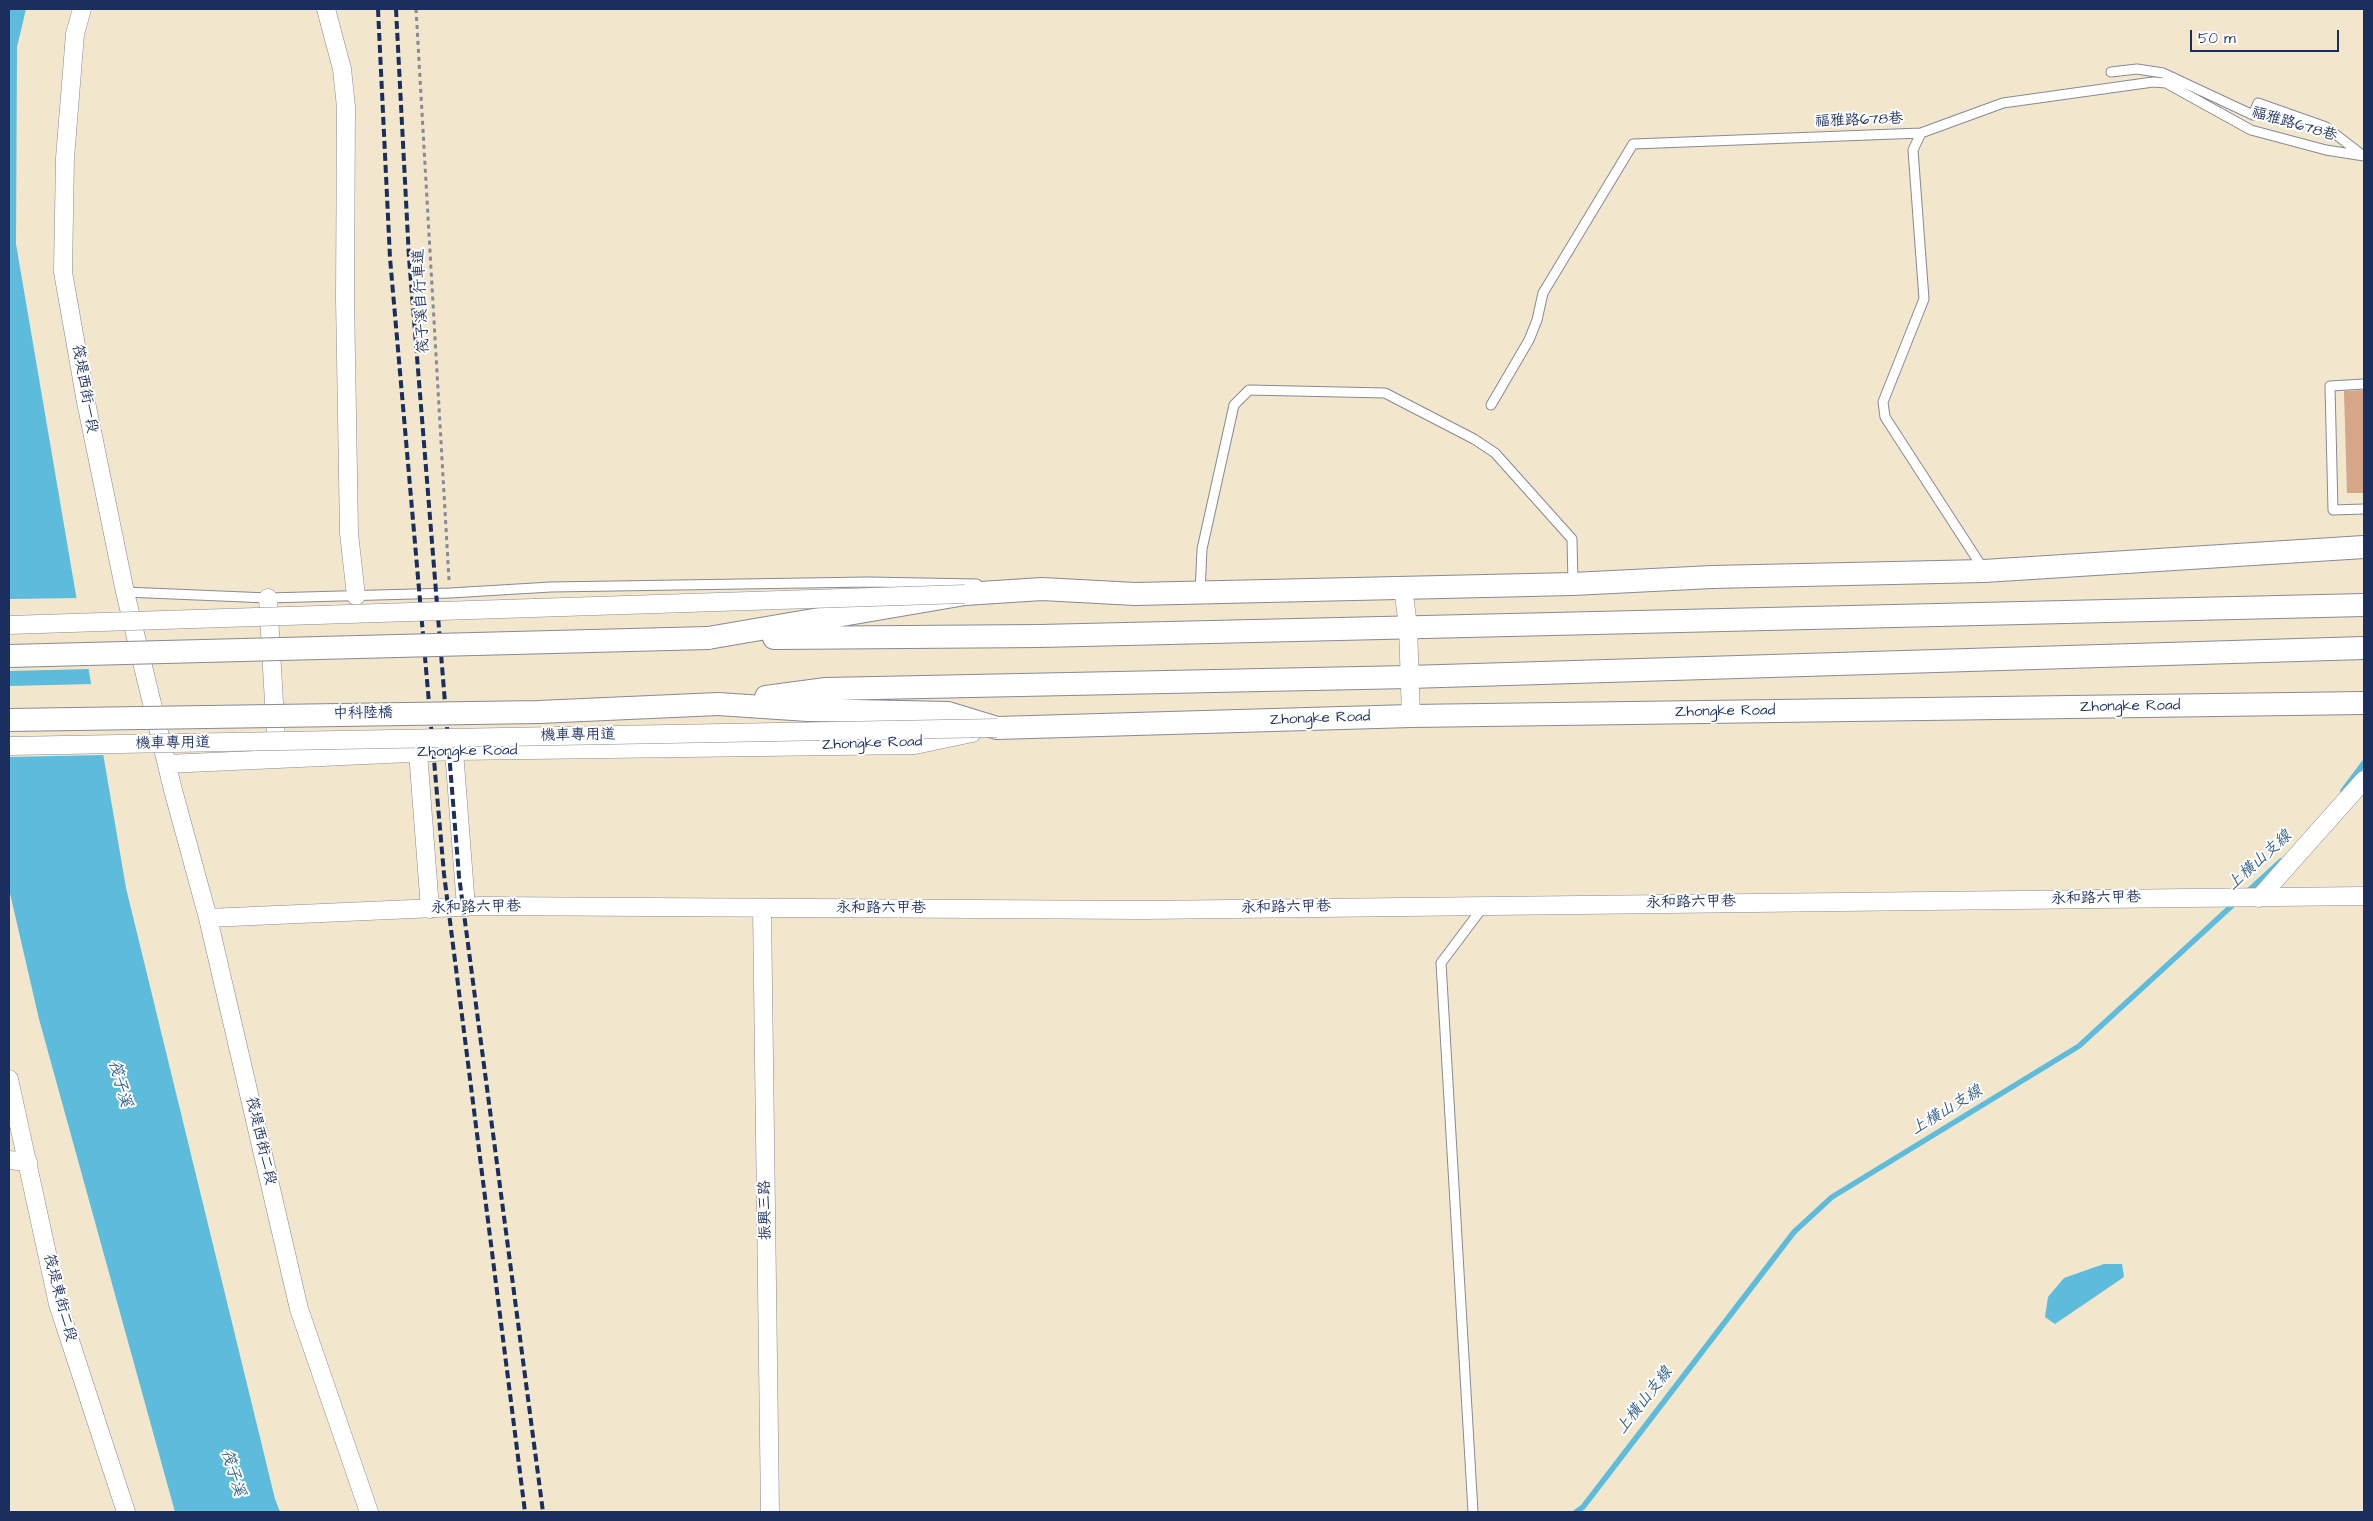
<!DOCTYPE html>
<html>
<head>
<meta charset="utf-8">
<style>
  body { margin:0 }
  #map { position:relative; width:2373px; height:1521px; overflow:hidden; background:#f2e6cc; font-family:"Architects Daughter",sans-serif }
  canvas { display:block }
  .frame { position:absolute; inset:0; border:10px solid #1b2f5e; pointer-events:none }
  .scale { position:absolute; left:2190px; top:30px; width:149px; height:22px; box-sizing:border-box; border:2px solid #1b2f5e; border-top:0; padding-left:6px; font-size:15px; line-height:18px; white-space:nowrap; color:#1b2f5e; -webkit-text-stroke:4px #fff; paint-order:stroke }
</style>
</head>
<body>
<div id="map">
<canvas width="2373" height="1521"></canvas>
<div class="frame"></div>
<div class="scale">50 m</div>
</div>
<script>
const c = document.querySelector('canvas').getContext('2d');
c.lineJoin = 'round';
function fill(path, color) { c.fillStyle = color; c.fill(path, 'evenodd'); }
const toPath = rows => new Path2D(rows.map(r => 'M' + r).join(''));
function strokePath(path, color, width, dash) { c.strokeStyle = color; c.lineWidth = width; c.lineCap = dash ? 'butt' : 'round'; c.setLineDash(dash || []); c.stroke(path); }
function write(font, color, halo, rows, align = 'center') {
  c.font = font + ' "Architects Daughter","LXGW WenKai TC",sans-serif'; c.lineWidth = 4; c.setLineDash([]); c.textBaseline = 'middle'; c.strokeStyle = halo; c.fillStyle = color; for (const [text, x, y, turn = 0] of rows) {
    c.save(); c.translate(x, y); c.rotate((+turn || 0) * Math.PI / 180); c.textAlign = isNaN(turn) ? turn : align; if (halo) c.strokeText(text, 0, 0); c.fillText(text, 0, 0); c.restore();
  }
}
fill(toPath([
  [9,9,26,9,17,47,16,244,126,888,275,1499,280,1512,175,1512,39,1019,9,889],
  [2104,1264,2122,1264,2124,1277,2055,1324,2045,1317,2048,1297,2064,1278]
]), '#5dbbdb');
fill(toPath([
  [78,598,90,669,9,671,9,599],
  [93,684,105,755,9,757,9,686]
]), '#f2e6cc');
strokePath(toPath([
  [2343,791,2364,763],
  [2247,892,2281,861],
  [1576,1512,1583,1507,1794,1232,1832,1197,2079,1046,2236,902]
]), '#5dbbdb', 5.5);
fill(toPath([
  [2364,390,2364,493,2347,493,2344,391]
]), '#d5a688');
const service = toPath([
  [2111,72,2137,69,2163,73,2253,115,2258,103,2326,127,2361,154],
  [1921,133,1913,150,1924,299,1883,402,1885,417,1984,570],
  [2364,384,2330,386,2333,510,2364,509],
  [1491,405,1529,340,1537,320,1543,293,1633,144,1921,133,2003,103,2153,82,2166,83,2251,130,2326,150,2364,156],
  [125,592,268,598,450,593,551,587,868,582,977,584],
  [1200,593,1202,549,1234,405,1249,390,1385,393,1474,439,1495,453,1572,539,1573,584],
  [1473,1512,1441,963,1483,907]
]);
const minor = toPath([
  [82,9,75,34,65,158,63,272,86,402,125,592,173,790,208,918,299,1309,369,1512],
  [326,9,342,69,346,107,345,298,349,533,356,596],
  [1403,587,1408,626,1411,716],
  [268,598,277,755],
  [454,751,466,907],
  [418,752,430,909],
  [167,764,454,751,915,745,972,733],
  [2259,898,2364,780],
  [762,908,770,1512],
  [208,918,481,906,1143,910,2364,896],
  [9,1079,58,1304,126,1512],
  [9,1160,28,1162]
]);
const tertiary = toPath([
  [708,638,965,594,1042,589,1135,594,1573,584,1712,577,1984,571,2364,547],
  [774,638,1040,636,2364,605],
  [766,697,826,689,1409,677,2364,648],
  [718,704,808,710,948,713,997,728,1411,716,2364,703]
]);
strokePath(service, '#868a95', 11);
strokePath(minor, '#868a95', 19);
strokePath(tertiary, '#868a95', 24);
strokePath(toPath([
  [416,9,449,580]
]), '#868a95', 3, [4, 4]);
strokePath(service, '#fff', 9);
strokePath(minor, '#fff', 18);
strokePath(tertiary, '#fff', 22);
strokePath(toPath([
  [378,9,390,258,444,874,525,1512],
  [396,9,409,258,459,876,543,1512]
]), '#1b2f5e', 4, [8, 4]);
const minorBridge = toPath([
  [9,625,965,594],
  [9,746,997,728]
]);
const tertiaryBridge = toPath([
  [9,656,708,638],
  [9,720,539,712,718,704]
]);
strokePath(minorBridge, '#868a95', 19, []);
strokePath(tertiaryBridge, '#868a95', 24, []);
strokePath(minorBridge, '#fff', 18);
strokePath(tertiaryBridge, '#fff', 22);
write('15px', '#1b2f5e', '#fff', [
  ["福雅路678巷",1859,121,-2],
  ["福雅路678巷",2294,125,16],
  ["筏子溪自行車道",422,301,-93],
  ["筏堤西街一段",84,389,80],
  ["Zhongke Road",2130,707,-1],
  ["Zhongke Road",1725,712,-1],
  ["中科陸橋",363,714,-1],
  ["Zhongke Road",1320,719,-2],
  ["機車專用道",578,736,-1],
  ["機車專用道",173,744,-1],
  ["Zhongke Road",872,744,-2],
  ["Zhongke Road",467,752,-1],
  ["永和路六甲巷",2096,899,-1],
  ["永和路六甲巷",1691,903,-1],
  ["永和路六甲巷",476,908,-1],
  ["永和路六甲巷",1286,908,-1],
  ["永和路六甲巷",881,909],
  ["筏堤西街二段",260,1141,77],
  ["振興三路",766,1210,-91],
  ["筏堤東街二段",59,1298,75]
]);
write('italic 16px', '#32608a', '#fff', [
  ["上橫山支線",2260,861,-42],
  ["筏子溪",119,1084,74],
  ["上橫山支線",1947,1111,-31],
  ["上橫山支線",1645,1401,-52],
  ["筏子溪",232,1473,73]
]);
</script>
</body>
</html>
